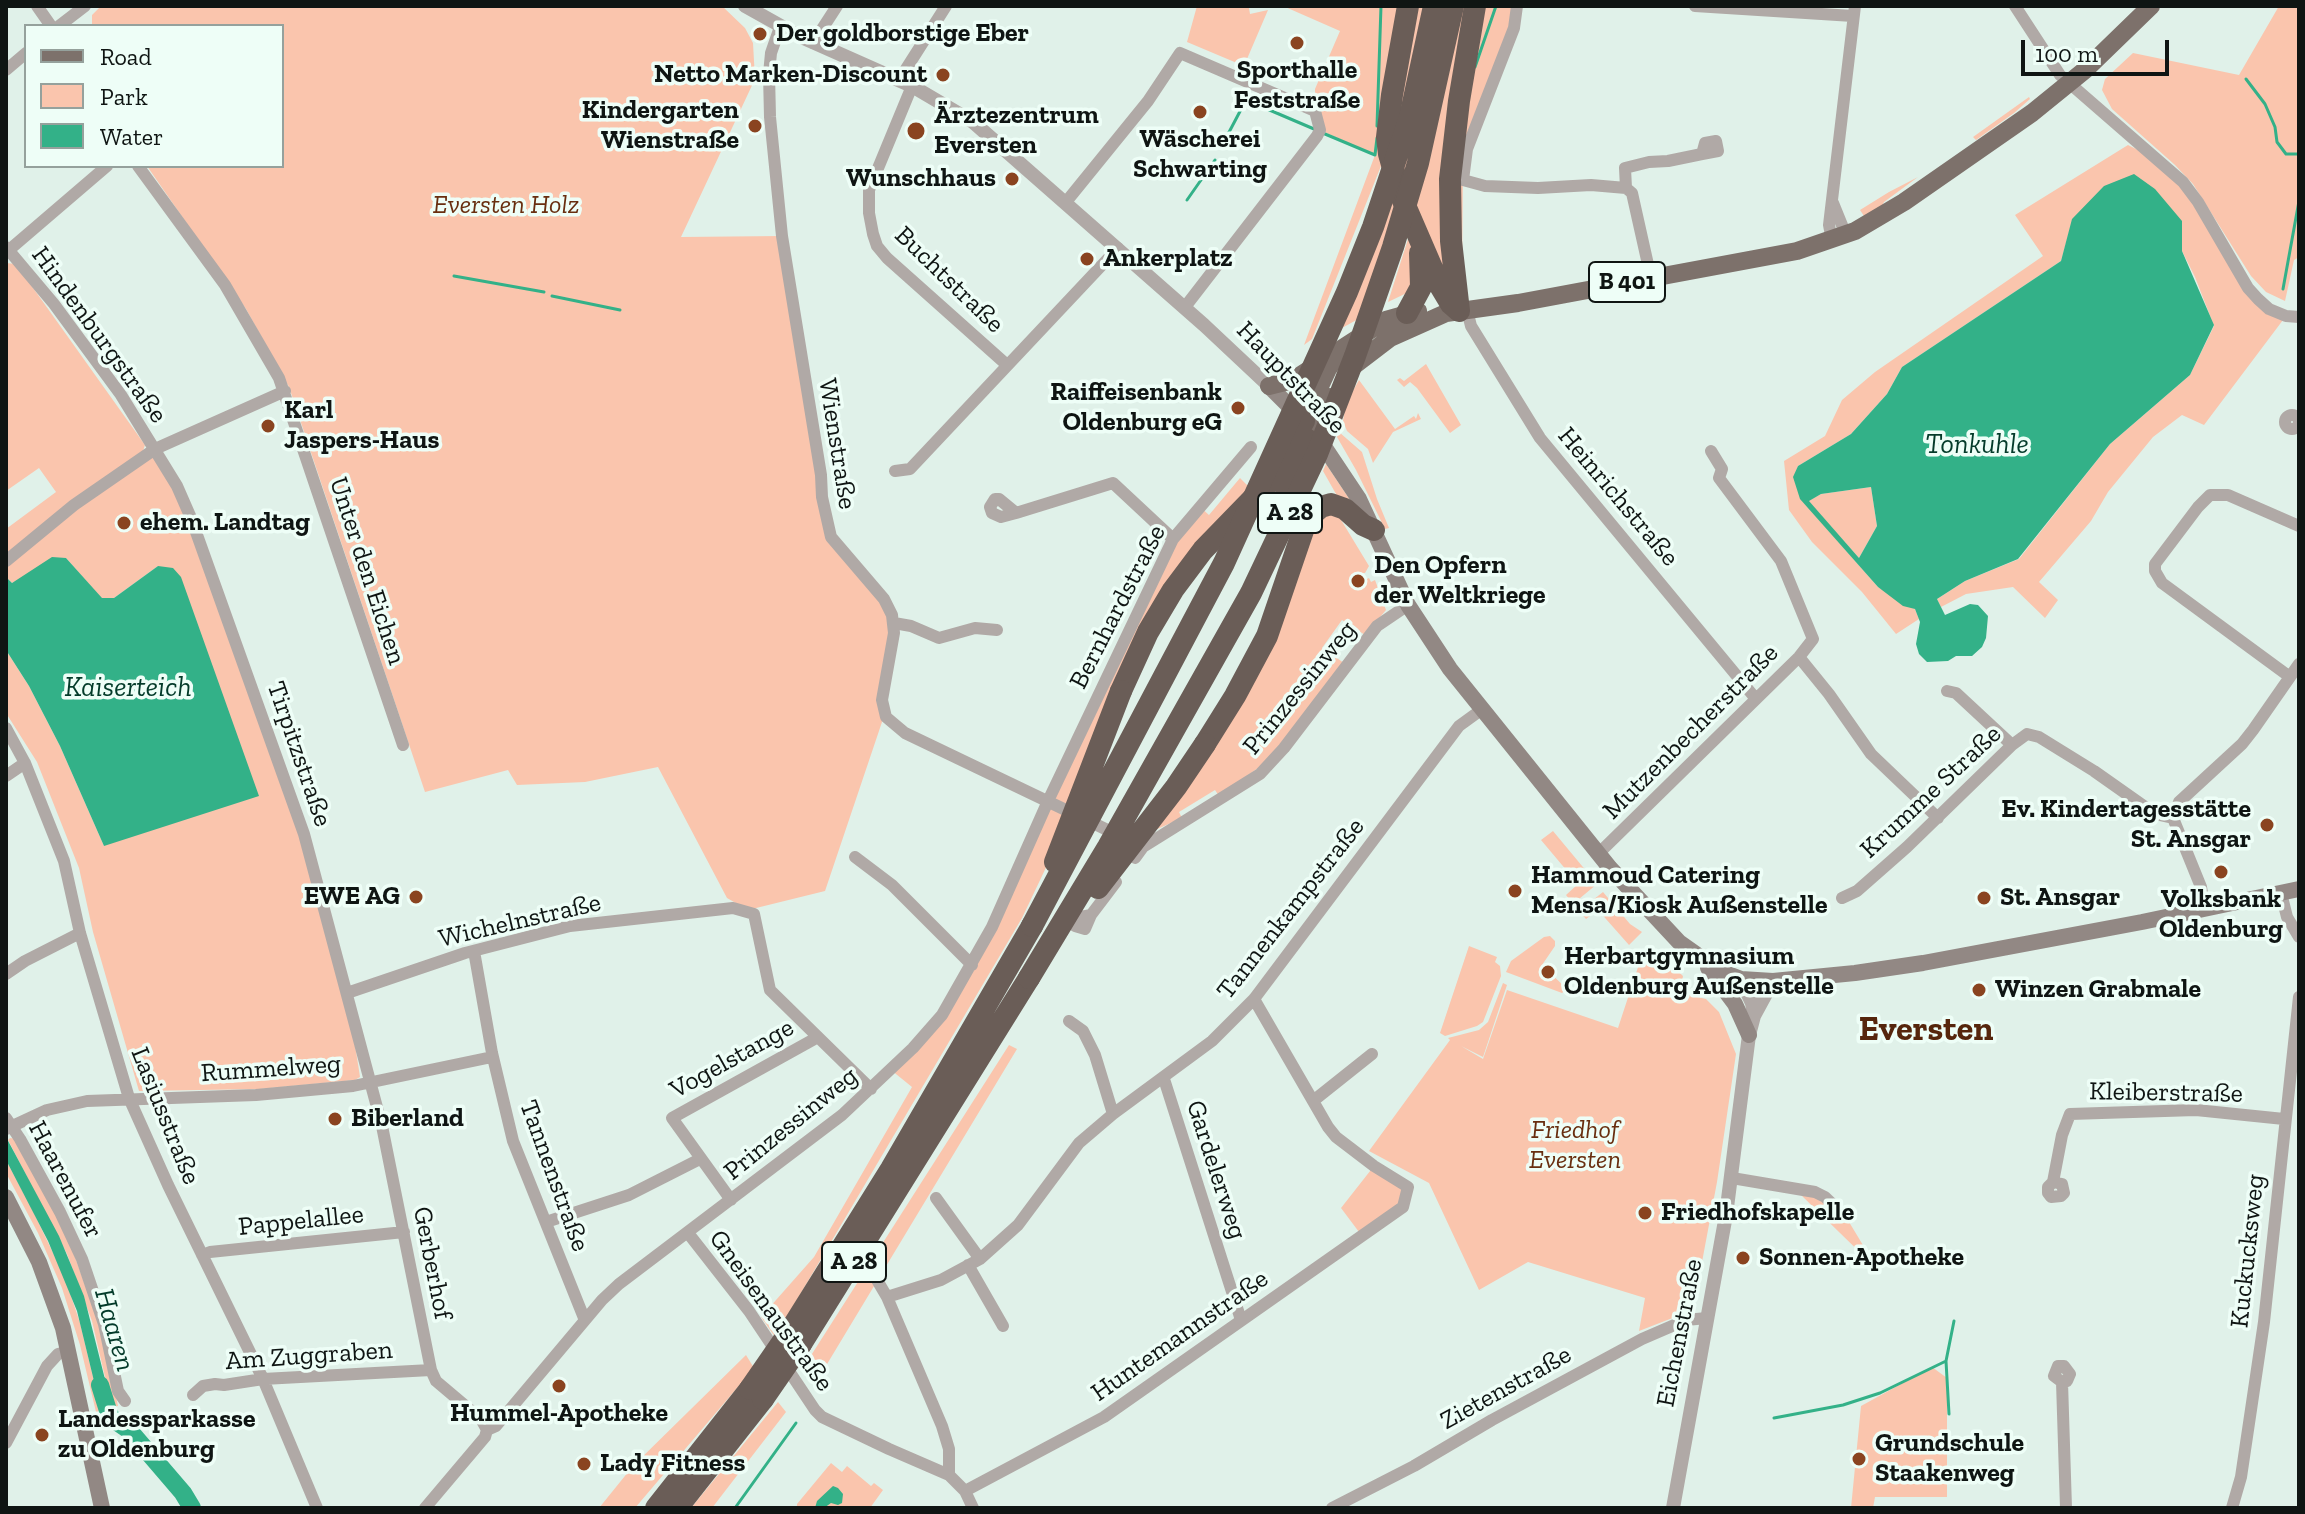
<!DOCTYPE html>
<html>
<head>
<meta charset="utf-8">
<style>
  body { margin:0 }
  #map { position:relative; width:2305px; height:1514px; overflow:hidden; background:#e0f1e9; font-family:"Zilla Slab",serif }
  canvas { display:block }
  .frame { position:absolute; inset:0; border:8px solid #0f1513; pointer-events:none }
  .legend { position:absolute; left:24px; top:24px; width:260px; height:144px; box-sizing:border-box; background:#eefef7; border:2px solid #95a19c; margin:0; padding:10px 14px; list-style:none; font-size:24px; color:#0f1513 }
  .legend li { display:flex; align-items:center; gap:16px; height:40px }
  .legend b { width:40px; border:2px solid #95a19c }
  .scale { position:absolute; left:2021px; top:40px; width:148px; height:36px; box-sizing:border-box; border:4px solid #0f1513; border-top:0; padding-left:10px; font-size:24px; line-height:28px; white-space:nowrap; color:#0f1513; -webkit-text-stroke:6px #eefef7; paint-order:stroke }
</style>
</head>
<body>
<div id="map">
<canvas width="2305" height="1514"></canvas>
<div class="frame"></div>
<ul class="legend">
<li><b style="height:10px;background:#7d716b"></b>Road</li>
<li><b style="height:22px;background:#fac5ad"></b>Park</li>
<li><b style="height:22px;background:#33b188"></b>Water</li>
</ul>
<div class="scale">100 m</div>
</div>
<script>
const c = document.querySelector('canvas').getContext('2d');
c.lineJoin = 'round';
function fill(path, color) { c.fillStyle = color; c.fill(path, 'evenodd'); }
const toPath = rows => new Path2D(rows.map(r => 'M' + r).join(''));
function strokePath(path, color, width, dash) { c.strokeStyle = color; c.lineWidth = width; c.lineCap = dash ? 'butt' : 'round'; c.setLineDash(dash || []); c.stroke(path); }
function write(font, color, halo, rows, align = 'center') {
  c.font = font + ' "Zilla Slab",serif'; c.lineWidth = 7; c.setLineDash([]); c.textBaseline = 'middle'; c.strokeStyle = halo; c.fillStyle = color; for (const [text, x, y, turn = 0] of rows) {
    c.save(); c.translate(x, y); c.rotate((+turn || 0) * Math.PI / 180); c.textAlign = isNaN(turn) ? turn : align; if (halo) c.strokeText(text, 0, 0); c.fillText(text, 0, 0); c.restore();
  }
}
fill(toPath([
  [101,6,722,6,745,28,753,43,755,79,681,237,782,236,827,525,892,615,882,722,825,891,748,910,727,898,658,767,585,782,517,785,508,770,425,792,289,387,246,309,147,166,282,166,282,26,92,26,92,15],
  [1197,6,1244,6,1249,8,1250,14,1268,10,1244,66,1187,42],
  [1283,6,1517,6,1463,164,1462,280,1415,289,1388,302,1409,236,1398,204,1360,318,1342,328,1383,161,1312,339,1304,345,1375,155,1320,130,1315,111,1315,89,1340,31],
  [2279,6,2299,6,2299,257,2294,260,2285,301,2266,292,2251,276,2193,184,2175,165,2112,109,2102,90,2105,79,2133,53,2239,75],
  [2029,97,2030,99,2014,113,1976,140,1973,137],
  [2128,145,2158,160,2183,182,2248,288,2286,316,2204,425,2182,415,2153,437,2108,492,2091,521,2039,582,2058,600,2045,618,2013,587,1966,594,1941,607,1937,599,1965,581,2019,559,2110,444,2190,375,2214,326,2195,277,2182,251,2182,221,2073,218,2061,261,1902,367,1887,394,1851,434,1798,466,1794,477,1801,499,1878,587,1915,609,1919,619,1896,634,1862,592,1812,542,1789,510,1784,461,1825,436,1842,400,1875,372,2043,256,2015,215],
  [1918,177,1884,202,1882,206,1864,216,1860,210,1889,192],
  [6,263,16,264,145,445,143,451,155,449,177,486,296,808,347,993,360,1077,355,1080,260,1089,139,1091,93,932,79,868,37,762,6,713,6,650,29,686,60,746,104,846,158,566,114,598,101,598,66,558,12,583,6,577,6,529,56,492,39,468,6,491],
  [1426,364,1461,425,1450,433,1417,388,1410,382,1404,387,1397,380,1400,378,1404,381],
  [1359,380,1395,429,1414,416,1416,419,1418,413,1421,419,1393,432,1373,463,1368,449,1347,431,1343,421,1346,403],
  [1339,432,1362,452,1377,499,1389,528,1385,529,1356,470,1337,437],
  [1326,464,1356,509,1340,501,1323,471],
  [1240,478,1255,493,1189,567,1022,918,775,1337,761,1317,814,1257,912,1087,891,1070,962,983,1149,587,1199,506,1209,515],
  [1871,487,1877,526,1859,558,1808,501,1821,494],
  [1335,510,1369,566,1365,573,1357,573,1352,577,1351,587,1369,578,1371,582,1375,580,1386,610,1365,635,1342,620,1322,648,1344,663,1272,758,1219,796,1215,790,1179,812,1182,818,1153,831,1202,765,1305,532],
  [1553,831,1597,884,1573,904,1566,895,1578,884,1541,840],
  [1603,892,1630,924,1642,932,1629,945,1598,910,1586,919,1579,911],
  [1550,936,1555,941,1555,946,1542,965,1567,989,1562,993,1506,972,1511,961,1544,937],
  [1469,946,1497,957,1495,962,1500,966,1501,976,1483,1022,1477,1026,1445,1036,1440,1033],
  [1649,952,1665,959,1683,976,1680,993,1706,999,1719,1012,1736,1054,1717,1182,1693,1310,1639,1331,1645,1298,1528,1262,1479,1290,1429,1183,1369,1151,1450,1040,1448,1038,1479,1030,1488,1022,1503,983,1507,985,1483,1057,1461,1046,1483,1059,1507,990,1618,1028,1641,958],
  [1009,1045,1017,1049,815,1384,803,1368],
  [10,1138,17,1139,66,1232,104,1338,118,1406,112,1407,92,1321,67,1254,8,1140],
  [6,1160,33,1211,65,1278,80,1323,101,1410,96,1412,80,1345,62,1288,38,1233,6,1173],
  [1374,1166,1408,1187,1406,1198,1362,1236,1341,1208],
  [1815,1192,1846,1217,1878,1270,1801,1195],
  [746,1355,754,1368,635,1508,599,1508,633,1466],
  [1932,1367,1947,1378,1947,1497,1875,1497,1873,1508,1851,1508,1861,1406],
  [778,1402,786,1412,712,1508,691,1508],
  [831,1463,842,1472,847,1466,871,1486,874,1483,883,1490,870,1508,797,1508,797,1504]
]), '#fac5ad');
fill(toPath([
  [2134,174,2155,189,2182,221,2182,251,2214,325,2190,375,2110,444,2018,559,1965,581,1937,599,1945,615,1970,604,1978,605,1988,616,1986,638,1982,647,1972,656,1956,656,1948,661,1927,662,1919,654,1916,644,1920,622,1915,609,1903,606,1878,587,1800,499,1793,477,1798,466,1851,434,1887,394,1902,367,2061,261,2072,219,2104,186],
  [1871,487,1877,526,1859,558,1809,501,1821,494],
  [52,557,66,558,102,598,114,598,158,566,173,568,181,577,259,796,104,846,60,746,29,686,6,650,6,577,12,583],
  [6,1137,59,1236,84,1296,112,1407,101,1410,77,1311,48,1241,6,1160],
  [833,1486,838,1488,843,1494,842,1503,838,1505,831,1503,824,1508,815,1508,817,1501]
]), '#33b188');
strokePath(toPath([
  [1475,67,1496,6],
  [2246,79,2265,104,2275,127,2277,142,2286,154,2299,154],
  [1377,126,1381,6],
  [1325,134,1375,155,1377,138],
  [1227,136,1246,100,1314,129],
  [1187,200,1215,160],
  [454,276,544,292],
  [2283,289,2299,201],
  [552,296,620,310],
  [1949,1414,1946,1361,1954,1321],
  [1774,1418,1843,1405,1880,1393,1946,1361],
  [735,1508,796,1423]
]), '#33b188', 3);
strokePath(toPath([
  [100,1385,110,1417,129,1430,183,1493,192,1508]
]), '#33b188', 18);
strokePath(toPath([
  [37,6,51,26],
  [1517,6,1514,28,1467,149,1463,180,1485,186,1538,188,1591,185,1626,188,1625,168,1649,162,1668,161,1702,154,1718,151,1716,141,1705,143,1702,154],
  [1695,6,1853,16],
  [2015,6,2060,75,2183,182,2198,202,2248,288,2258,299,2269,309,2286,316,2299,317],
  [59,26,85,6],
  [780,27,771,53,769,74,770,117,782,236,821,475,822,497,831,537,884,599,892,615,894,633,882,700,886,717,905,733,1120,836],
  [813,43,837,6],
  [6,70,26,53],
  [899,80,946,6],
  [912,86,869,190,869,213,873,234,877,246,887,258,1007,365],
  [138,166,225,285,279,378,403,745],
  [1626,188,1632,193,1651,278],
  [1066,202,1148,101,1180,53,1315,111,1320,130,1317,136,1185,307],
  [1833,203,1846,235],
  [1832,241,1829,225,1855,6],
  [6,247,54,304,121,395,177,486,191,518,304,834,382,1126,431,1370,436,1381,481,1419,487,1430],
  [9,250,107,166],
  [1467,310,1471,326,1540,438,1756,699],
  '2285 422a7 7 0 1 1 14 0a7 7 0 1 1-14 0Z',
  [895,471,910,469,1118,248],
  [1016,513,999,499,995,499,990,507,992,513,1001,517,1016,513,1113,483,1173,539],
  [6,561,74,505,155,449,285,391],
  [894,623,911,626,939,638,975,628,997,630],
  [1799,657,1829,694,1871,754,1938,818],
  [2290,677,2162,583,2155,571,2155,564,2198,507,2210,495,2228,495,2299,526],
  [1947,691,1956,693,2012,745],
  [6,728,25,763,64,861,80,933,129,1098,168,1185,263,1379,317,1508],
  [6,776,25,763],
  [2173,818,2179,802,2242,744,2253,730,2299,664],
  [2173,818,2201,887,2205,909],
  [1598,854,1799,657,1813,639,1781,561,1719,478,1722,469,1711,451],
  [855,857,892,885,972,965],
  [1135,858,1143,847,1260,774,1284,748,1377,626,1408,605],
  [2281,893,2287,917,2299,937],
  [1842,898,1857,891,1907,847,2012,745,2027,734,2039,737,2094,771,2155,814,2173,818],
  [1091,915,1085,929,1075,926,1076,918,1091,915,1116,882],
  [474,951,492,1053,513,1141,584,1318],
  [6,974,25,961,80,933],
  [347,993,465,953,570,926,733,908,754,914,770,990,871,1089],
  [1069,1021,1083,1031,1095,1055,1113,1114],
  [1164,1079,1241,1320],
  [1313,1101,1372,1054],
  [6,1118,20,1139,60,1212,82,1259,104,1324,118,1391,125,1401],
  [6,1129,47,1110,87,1101,256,1095,353,1086,492,1057],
  [1732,1178,1815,1192,1825,1197,1846,1217],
  [2053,1182,2062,1184,2064,1193,2061,1196,2051,1197,2048,1193,2048,1187,2053,1182,2062,1135,2070,1114,2196,1110,2284,1119],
  [936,1198,980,1259],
  [731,1200,672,1118,818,1037],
  [546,1222,629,1195,700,1159],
  [688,1233,749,1311,815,1410,822,1417,889,1449,949,1475,965,1491,973,1508],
  [202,1255,210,1252,404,1232],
  [968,1265,1003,1326],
  [877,1280,887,1297,942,1426,949,1449,949,1475],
  [887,1297,941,1280,980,1259,1018,1225,1079,1143,1113,1114,1212,1041,1254,999,1459,726,1481,710],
  [2062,1382,2067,1381,2070,1374,2064,1366,2058,1366,2054,1376,2062,1382,2066,1508],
  [193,1395,203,1386,215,1384,224,1385,263,1379,431,1370],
  [6,1443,47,1366,58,1354,69,1351],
  [965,1491,1104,1417,1403,1207,1408,1187,1374,1166,1336,1137,1328,1127,1254,999],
  [425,1508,485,1437,487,1430,496,1426,602,1300,619,1284,842,1115,913,1048,942,1015,992,927,1048,801,1173,539,1251,447],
  [1332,1508,1414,1466,1492,1420,1642,1339,1686,1320,1707,1318],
  [2232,1508,2241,1477,2264,1322,2299,997]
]), '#b0a9a6', 12);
strokePath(toPath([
  [745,6,797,35,912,86,973,122,1204,325,1269,386],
  [1754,1016,1773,981],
  [1673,1508,1726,1215,1749,1035,1754,1016,1752,1003,1741,979]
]), '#b0a9a6', 14);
strokePath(toPath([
  [1269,386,1299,416],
  [1317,436,1359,499,1408,605,1450,669,1610,868,1679,942,1720,971,1741,979,1773,981,1855,973,1923,963,2142,922,2299,889],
  [1708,968,1735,1004,1749,1035],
  [6,1197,39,1262,63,1328,102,1508]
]), '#928884', 16);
strokePath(toPath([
  [1352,367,1390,338,1446,313,1518,303,1797,251,1855,231,1904,202,2032,113,2085,70,2151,6],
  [1269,386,1293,380,1386,320,1418,311],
  [1304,421,1328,369,1338,354],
  [1313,430,1330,397]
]), '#7d716b', 18);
strokePath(toPath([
  [1408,6,1392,95,1387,137,1389,154,1401,196,1439,284,1451,304,1459,311],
  [1459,311,1451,241,1450,179,1459,101,1475,6],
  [1407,313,1421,287,1420,253],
  [1282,517,1286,494,1308,440],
  [1121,691,1148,632,1173,590,1203,550,1271,480,1304,421],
  [1205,744,1235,696,1267,636,1307,519,1321,507,1331,504,1345,509,1363,525,1374,530],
  [788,1334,891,1169,1032,926],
  [801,1344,1029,978],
  [656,1508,750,1389],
  [677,1508,763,1399]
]), '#6a5d57', 22);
strokePath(toPath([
  [1055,862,1121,691],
  [1098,888,1176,787,1205,744],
  [1032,926,1224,563,1347,292,1373,227,1410,117,1434,6],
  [1029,978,1108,847,1251,593,1317,454,1355,356,1393,247,1418,163,1453,6],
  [750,1389,788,1334],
  [763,1399,801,1344]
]), '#6a5d57', 22);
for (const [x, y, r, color] of [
  [760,34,8,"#8a4420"],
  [1297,43,8,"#8a4420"],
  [943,75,8,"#8a4420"],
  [1200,112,8,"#8a4420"],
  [755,126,8,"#8a4420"],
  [916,131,10,"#8a4420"],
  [1012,179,8,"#8a4420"],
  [1087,259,8,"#8a4420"],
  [1238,408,8,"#8a4420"],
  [268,426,8,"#8a4420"],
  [124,523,8,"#8a4420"],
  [1358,581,8,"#8a4420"],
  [2267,825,8,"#8a4420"],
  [2221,872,8,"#8a4420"],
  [1515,891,8,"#8a4420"],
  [416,897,8,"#8a4420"],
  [1984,898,8,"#8a4420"],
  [1548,972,8,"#8a4420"],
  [1979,990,8,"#8a4420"],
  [335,1119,8,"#8a4420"],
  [1645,1213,8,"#8a4420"],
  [1743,1258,8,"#8a4420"],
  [559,1386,8,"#8a4420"],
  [42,1435,8,"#8a4420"],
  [1859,1459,8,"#8a4420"],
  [584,1464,8,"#8a4420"]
]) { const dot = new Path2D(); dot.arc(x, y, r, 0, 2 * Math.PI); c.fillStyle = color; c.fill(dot); strokePath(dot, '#eefef7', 3); }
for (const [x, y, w] of [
  [1627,282,76],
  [1290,513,64],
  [854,1262,64]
]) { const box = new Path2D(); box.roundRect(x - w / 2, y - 20, w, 40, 6); c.fillStyle = '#eefef7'; c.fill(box); strokePath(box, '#0f1513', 2); }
write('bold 24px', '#0f1513', null, [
  ["B 401",1627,282],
  ["A 28",1290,513],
  ["A 28",854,1262]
]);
write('bold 26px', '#0f1513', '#eefef7', [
  ["Der goldborstige Eber",776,34],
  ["Sporthalle",1297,71,"center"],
  ["Feststraße",1297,101,"center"],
  ["Netto Marken-Discount",927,75,"right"],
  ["Kindergarten",739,111,"right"],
  ["Wienstraße",739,141,"right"],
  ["Ärztezentrum",934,116],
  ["Eversten",934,146],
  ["Wäscherei",1200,140,"center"],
  ["Schwarting",1200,170,"center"],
  ["Wunschhaus",996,179,"right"],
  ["Ankerplatz",1103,259],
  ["Raiffeisenbank",1222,393,"right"],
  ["Oldenburg eG",1222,423,"right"],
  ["Karl",284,411],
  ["Jaspers-Haus",284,441],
  ["ehem. Landtag",140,523],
  ["Den Opfern",1374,566],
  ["der Weltkriege",1374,596],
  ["Ev. Kindertagesstätte",2251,810,"right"],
  ["St. Ansgar",2251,840,"right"],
  ["Hammoud Catering",1531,876],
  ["Mensa/Kiosk Außenstelle",1531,906],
  ["EWE AG",400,897,"right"],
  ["St. Ansgar",2000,898],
  ["Volksbank",2221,900,"center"],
  ["Oldenburg",2221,930,"center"],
  ["Herbartgymnasium",1564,957],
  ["Oldenburg Außenstelle",1564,987],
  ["Winzen Grabmale",1995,990],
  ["Biberland",351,1119],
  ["Friedhofskapelle",1661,1213],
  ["Sonnen-Apotheke",1759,1258],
  ["Hummel-Apotheke",559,1414,"center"],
  ["Landessparkasse",58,1420],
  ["zu Oldenburg",58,1450],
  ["Grundschule",1875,1444],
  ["Staakenweg",1875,1474],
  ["Lady Fitness",600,1464]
], 'left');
write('italic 26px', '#682e0f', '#eefef7', [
  ["Eversten Holz",506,206],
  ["Friedhof",1575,1131],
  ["Eversten",1575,1161]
]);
write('26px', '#0f1513', '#eefef7', [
  ["Buchtstraße",949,280,44],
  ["Hindenburgstraße",99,335,54],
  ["Hauptstraße",1291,378,46],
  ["Wienstraße",837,444,81],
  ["Heinrichstraße",1618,497,50],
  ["Unter den Eichen",367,571,72],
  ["Bernhardstraße",1118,607,-63],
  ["Prinzessinweg",1300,688,-51],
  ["Mutzenbecherstraße",1691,732,-45],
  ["Tirpitzstraße",299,754,71],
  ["Krumme Straße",1931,792,-43],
  ["Tannenkampstraße",1291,909,-52],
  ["Wichelnstraße",520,921,-13],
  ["Vogelstange",732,1059,-29],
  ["Rummelweg",271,1069,-4],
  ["Kleiberstraße",2166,1093,1],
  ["Lasiusstraße",165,1116,68],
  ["Prinzessinweg",791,1124,-39],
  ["Gardelerweg",1216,1170,72],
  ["Tannenstraße",554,1176,70],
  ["Haarenufer",65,1180,62],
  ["Pappelallee",301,1221,-6],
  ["Kuckucksweg",2248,1251,-84],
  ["Gerberhof",432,1263,79],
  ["Gneisenaustraße",771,1311,54],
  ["Eichenstraße",1680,1333,-79],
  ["Huntemannstraße",1180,1336,-35],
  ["Am Zuggraben",309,1356,-4],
  ["Zietenstraße",1506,1388,-29]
]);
write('italic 28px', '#043b2a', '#eefef7', [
  ["Tonkuhle",1977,445],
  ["Kaiserteich",128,688],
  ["Haaren",114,1330,74]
]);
write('bold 34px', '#56260d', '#eefef7', [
  ["Eversten",1926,1030]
]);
</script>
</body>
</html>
